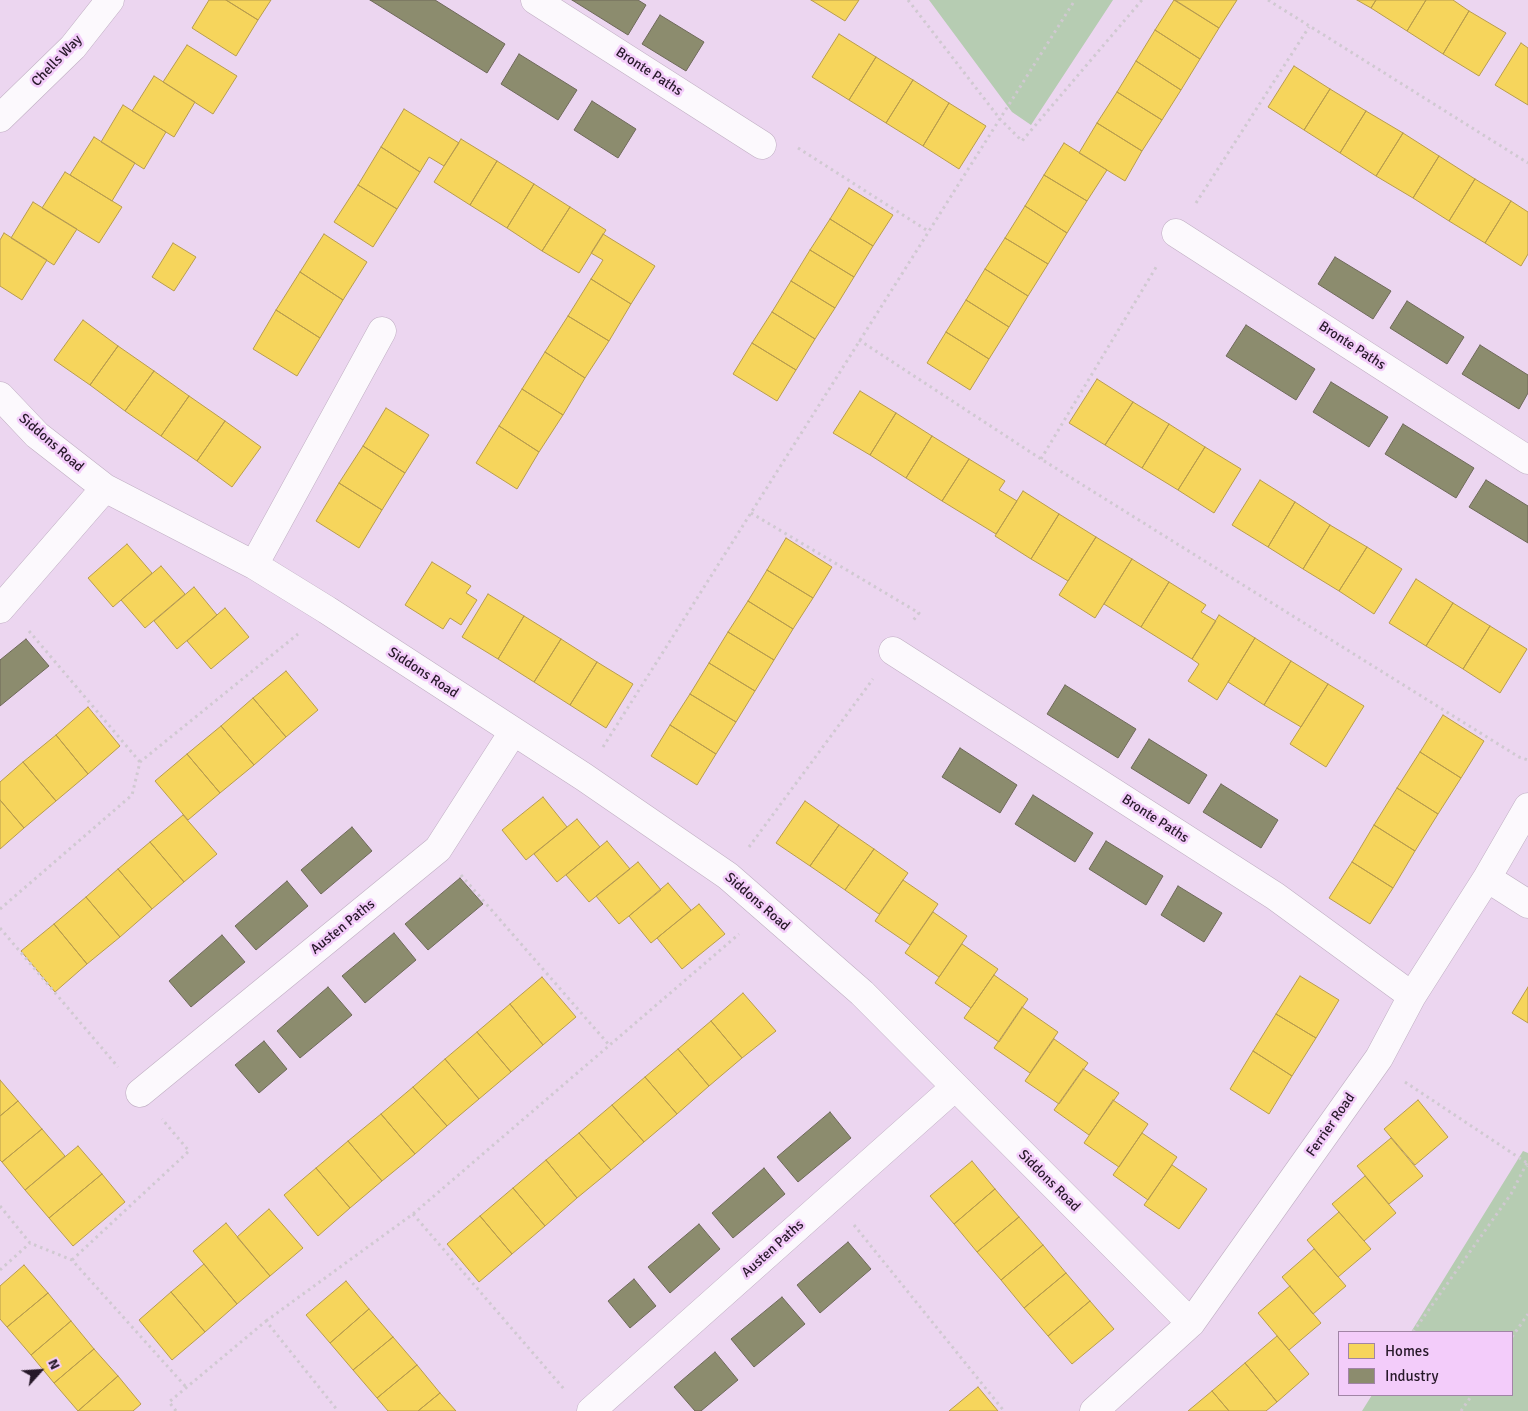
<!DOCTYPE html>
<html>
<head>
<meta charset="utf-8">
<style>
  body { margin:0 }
  #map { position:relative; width:1528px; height:1411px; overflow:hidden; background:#ecd6f0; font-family:Signika,sans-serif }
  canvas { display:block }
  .legend { position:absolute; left:1338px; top:1331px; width:175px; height:65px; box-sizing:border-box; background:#f3ccfa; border:1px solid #a184a6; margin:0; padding:6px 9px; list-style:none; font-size:15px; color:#271829 }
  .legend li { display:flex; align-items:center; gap:10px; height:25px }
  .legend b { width:25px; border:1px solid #a184a6 }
  .north { position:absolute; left:15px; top:1346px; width:50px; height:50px; -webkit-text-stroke:4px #f3ccfa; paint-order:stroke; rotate:64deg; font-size:14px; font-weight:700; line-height:20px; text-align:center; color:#271829 }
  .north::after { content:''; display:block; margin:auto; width:18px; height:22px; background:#271829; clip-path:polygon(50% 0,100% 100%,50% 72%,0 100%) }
</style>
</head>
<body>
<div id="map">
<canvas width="1528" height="1411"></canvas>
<ul class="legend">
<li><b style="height:14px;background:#f6d55c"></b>Homes</li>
<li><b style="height:14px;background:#8c8c6e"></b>Industry</li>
</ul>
<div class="north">N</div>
</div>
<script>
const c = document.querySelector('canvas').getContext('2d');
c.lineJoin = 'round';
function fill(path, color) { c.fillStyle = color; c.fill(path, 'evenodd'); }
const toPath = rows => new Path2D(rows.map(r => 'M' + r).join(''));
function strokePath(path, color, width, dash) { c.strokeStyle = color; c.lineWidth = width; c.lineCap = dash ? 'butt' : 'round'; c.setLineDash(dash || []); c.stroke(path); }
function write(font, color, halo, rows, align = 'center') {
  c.font = font + ' Signika,sans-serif'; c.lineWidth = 5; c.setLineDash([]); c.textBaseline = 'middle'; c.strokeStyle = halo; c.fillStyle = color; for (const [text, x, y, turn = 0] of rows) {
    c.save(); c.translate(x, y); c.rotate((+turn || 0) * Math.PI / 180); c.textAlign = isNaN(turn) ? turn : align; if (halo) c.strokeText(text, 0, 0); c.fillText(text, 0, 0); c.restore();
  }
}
fill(toPath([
  [929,0,1113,0,1031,125,1012,112],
  [1523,1151,1528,1153,1528,1411,1362,1411,1372,1395,1512,1395,1512,1332,1411,1332]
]), '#b6ccb2');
const homes = toPath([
  [209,0,226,0,258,20,236,56,192,28,209,0],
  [226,0,271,0,258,20,226,0],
  [811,0,859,0,845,21,811,0],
  [1174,0,1219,28,1200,59,1155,30,1174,0],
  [1175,0,1237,0,1219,28,1175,0],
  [1357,0,1376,0,1371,8,1357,0],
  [1376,0,1426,0,1407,31,1371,8,1376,0],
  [1426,0,1453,0,1469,11,1443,54,1407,31,1426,0],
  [1469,11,1506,33,1479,76,1443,54,1469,11],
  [1155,30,1200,59,1181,90,1136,61,1155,30],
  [839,34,876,57,849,100,812,77,839,34],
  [1521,43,1528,48,1528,105,1495,85,1521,43],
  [187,45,237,76,213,114,163,82,187,45],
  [876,57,913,80,886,123,849,100,876,57],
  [1136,61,1181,90,1162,120,1117,92,1136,61],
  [1294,66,1330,89,1304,130,1268,107,1294,66],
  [154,76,195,102,174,137,132,111,154,76],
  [913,80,949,103,923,146,886,123,913,80],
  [1330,89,1366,111,1340,153,1304,130,1330,89],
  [1117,92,1162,120,1142,151,1097,123,1117,92],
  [949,103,986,126,959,169,923,146,949,103],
  [123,105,166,132,144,169,101,142,123,105],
  [404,109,459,143,444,166,429,157,420,172,381,147,404,109],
  [1366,111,1403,133,1376,176,1340,153,1366,111],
  [1097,123,1142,151,1125,181,1079,153,1097,123],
  [1403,133,1439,156,1413,198,1376,176,1403,133],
  [94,137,135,163,112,201,70,175,94,137],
  [461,139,497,161,470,205,434,182,461,139],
  [1064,143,1107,170,1087,201,1044,175,1064,143],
  [381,147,420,172,397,209,358,185,381,147],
  [1439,156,1475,179,1449,221,1413,198,1439,156],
  [497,161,534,184,507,228,470,205,497,161],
  [65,172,122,207,99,243,42,208,65,172],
  [1044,175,1087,201,1067,233,1025,206,1044,175],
  [1475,179,1511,201,1485,243,1449,221,1475,179],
  [534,184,570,207,542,251,507,228,534,184],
  [358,185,397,209,373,247,334,222,358,185],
  [849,188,893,215,873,246,830,219,849,188],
  [1511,201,1528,212,1528,254,1521,266,1485,243,1511,201],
  [33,202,77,229,54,265,11,238,33,202],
  [1025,206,1067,233,1048,264,1005,238,1025,206],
  [570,207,606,230,579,273,542,251,570,207],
  [830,219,873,246,854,277,810,250,830,219],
  [4,233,47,260,22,300,0,286,0,240,4,233],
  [324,234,367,262,343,300,300,272,324,234],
  [603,234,655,266,631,304,591,279,603,260,591,253,603,234],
  [1005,238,1048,264,1028,296,985,269,1005,238],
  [173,243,196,257,174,291,152,277,173,243],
  [810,250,854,277,835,308,791,281,810,250],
  [985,269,1028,296,1009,327,966,300,985,269],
  [300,272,343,300,320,338,276,310,300,272],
  [591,279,631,304,609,341,568,316,591,279],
  [791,281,835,308,815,339,772,312,791,281],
  [966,300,1009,327,989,359,946,332,966,300],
  [276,310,320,338,297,376,253,349,276,310],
  [772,312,815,339,796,370,752,343,772,312],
  [568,316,609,341,585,378,545,352,568,316],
  [83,320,118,346,90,385,54,360,83,320],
  [946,332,989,359,970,390,927,363,946,332],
  [752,343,796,370,777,401,733,374,752,343],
  [118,346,154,371,125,411,90,385,118,346],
  [545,352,585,378,563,415,522,389,545,352],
  [154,371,189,396,161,436,125,411,154,371],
  [1097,379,1133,402,1105,445,1069,423,1097,379],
  [522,389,563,415,539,452,499,426,522,389],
  [860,391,896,413,870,455,833,433,860,391],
  [189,396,225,421,197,461,161,436,189,396],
  [1133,402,1169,424,1142,468,1105,445,1133,402],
  [386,408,429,435,405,473,363,446,386,408],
  [896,413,932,436,906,478,870,455,896,413],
  [225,421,261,447,232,487,197,461,225,421],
  [1169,424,1205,447,1178,490,1142,468,1169,424],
  [499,426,539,452,517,489,476,463,499,426],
  [932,436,969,459,942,501,906,478,932,436],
  [363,446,405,473,382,510,339,483,363,446],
  [1205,447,1241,469,1214,513,1178,490,1205,447],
  [969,459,1005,481,999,490,1017,501,996,534,942,501,969,459],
  [1260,480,1295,502,1268,547,1232,525,1260,480],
  [339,483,382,510,359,548,316,521,339,483],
  [1023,491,1059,514,1031,559,995,536,1023,491],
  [1295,502,1330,525,1303,569,1268,547,1295,502],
  [1059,514,1096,537,1068,581,1031,559,1059,514],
  [1330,525,1367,547,1339,591,1303,569,1330,525],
  [1096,537,1132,559,1095,618,1059,595,1096,537],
  [786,538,832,567,813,598,767,570,786,538],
  [127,544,152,573,113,607,88,578,127,544],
  [1367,547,1402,569,1374,614,1339,591,1367,547],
  [1132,559,1169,582,1141,627,1104,604,1132,559],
  [432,562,471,586,466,593,477,600,461,625,450,618,443,629,405,605,432,562],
  [161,566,185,594,145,628,121,600,161,566],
  [767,570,813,598,793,629,748,601,767,570],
  [1416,579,1453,603,1426,646,1389,623,1416,579],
  [1169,582,1206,605,1201,612,1216,621,1192,659,1141,627,1169,582],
  [194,587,217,615,177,649,154,621,194,587],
  [488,594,524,616,498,659,462,637,488,594],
  [748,601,793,629,774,660,728,632,748,601],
  [1453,603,1490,626,1463,669,1426,646,1453,603],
  [225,608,249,637,211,669,187,641,225,608],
  [1219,615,1255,638,1217,700,1188,681,1199,664,1192,659,1219,615],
  [524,616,561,639,534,682,498,659,524,616],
  [1490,626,1527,649,1500,693,1463,669,1490,626],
  [728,632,774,660,755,691,709,663,728,632],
  [1255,638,1291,661,1264,705,1228,682,1255,638],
  [561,639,597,662,570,705,534,682,561,639],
  [1291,661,1328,684,1301,727,1264,705,1291,661],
  [597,662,633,684,606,728,570,705,597,662],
  [709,663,755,691,736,722,690,694,709,663],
  [286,671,318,710,286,737,253,698,286,671],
  [1328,684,1364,706,1326,767,1290,744,1328,684],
  [690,694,736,722,716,754,670,725,690,694],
  [253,698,286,737,254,765,221,726,253,698],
  [88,707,120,746,88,774,56,735,88,707],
  [1443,715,1484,741,1461,778,1420,752,1443,715],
  [670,725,716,754,697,785,651,756,670,725],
  [221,726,254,765,220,793,187,754,221,726],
  [56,735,88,774,56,801,23,762,56,735],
  [1420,752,1461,778,1438,814,1397,788,1420,752],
  [187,754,220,793,188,820,155,781,187,754],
  [23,762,56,801,24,828,0,800,0,782,23,762],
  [1397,788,1438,814,1415,851,1374,825,1397,788],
  [543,797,567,827,526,860,502,830,543,797],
  [0,800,24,828,0,849,0,800],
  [805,801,839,825,810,866,776,843,805,801],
  [183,815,217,854,184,882,150,842,183,815],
  [577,819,600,847,557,882,534,854,577,819],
  [839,825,874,849,845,890,810,866,839,825],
  [1374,825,1415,851,1393,888,1352,862,1374,825],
  [607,841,630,869,589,902,566,875,607,841],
  [150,842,184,882,152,909,118,869,150,842],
  [874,849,908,873,879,914,845,890,874,849],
  [638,862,661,890,619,924,596,896,638,862],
  [1352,862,1393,888,1370,924,1329,898,1352,862],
  [118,869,152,909,120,937,86,897,118,869],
  [903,880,938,904,910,945,875,921,903,880],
  [668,883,691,910,651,943,629,916,668,883],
  [86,897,120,937,87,964,54,924,86,897],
  [699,904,725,934,682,969,657,938,699,904],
  [933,912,967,936,939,977,905,953,933,912],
  [54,924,87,964,55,992,21,951,54,924],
  [962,944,998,969,971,1008,935,983,962,944],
  [994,975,1028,999,999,1042,964,1018,994,975],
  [1300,976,1339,1000,1316,1038,1276,1014,1300,976],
  [542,977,576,1017,543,1045,510,1004,542,977],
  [1528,987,1528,1023,1512,1013,1528,987],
  [743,993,776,1031,742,1058,711,1021,743,993],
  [510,1004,543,1045,511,1072,477,1032,510,1004],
  [1022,1007,1058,1032,1030,1073,994,1048,1022,1007],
  [1276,1014,1316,1038,1292,1076,1253,1051,1276,1014],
  [711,1021,742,1058,709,1086,678,1049,711,1021],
  [477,1032,511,1072,479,1099,445,1059,477,1032],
  [1054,1039,1088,1063,1059,1104,1025,1081,1054,1039],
  [678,1049,709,1086,677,1114,645,1077,678,1049],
  [1253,1051,1292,1076,1269,1114,1230,1089,1253,1051],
  [445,1059,479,1099,447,1126,413,1087,445,1059],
  [1083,1069,1119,1093,1089,1135,1054,1110,1083,1069],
  [645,1077,677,1114,644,1142,612,1105,645,1077],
  [0,1080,18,1101,0,1116,0,1080],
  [413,1087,447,1126,415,1154,381,1114,413,1087],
  [1113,1100,1148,1124,1119,1167,1084,1143,1113,1100],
  [1418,1100,1448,1137,1415,1165,1384,1129,1418,1100],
  [18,1101,42,1129,2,1162,0,1160,0,1116,18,1101],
  [612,1105,644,1142,611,1170,579,1133,612,1105],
  [381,1114,415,1154,382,1181,348,1141,381,1114],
  [42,1129,65,1156,25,1190,2,1162,42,1129],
  [579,1133,611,1170,577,1198,546,1160,579,1133],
  [1142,1133,1177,1157,1148,1200,1113,1175,1142,1133],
  [1391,1138,1423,1176,1389,1204,1357,1166,1391,1138],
  [348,1141,382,1181,350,1208,316,1168,348,1141],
  [78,1146,102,1174,49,1218,25,1190,78,1146],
  [546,1160,577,1198,545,1226,513,1188,546,1160],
  [972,1161,995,1189,954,1224,930,1196,972,1161],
  [1172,1165,1207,1189,1179,1229,1144,1205,1172,1165],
  [316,1168,350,1208,318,1236,284,1195,316,1168],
  [102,1174,125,1202,73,1246,49,1218,102,1174],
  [1365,1176,1396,1213,1364,1241,1332,1204,1365,1176],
  [513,1188,545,1226,512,1254,480,1216,513,1188],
  [995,1189,1019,1217,977,1252,954,1224,995,1189],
  [269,1209,303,1248,270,1276,237,1237,269,1209],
  [1339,1212,1371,1249,1338,1277,1307,1240,1339,1212],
  [480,1216,512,1254,479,1282,447,1244,480,1216],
  [1019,1217,1043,1245,1001,1280,977,1252,1019,1217],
  [226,1223,270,1276,237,1304,193,1251,226,1223],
  [1043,1245,1066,1273,1024,1308,1001,1280,1043,1245],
  [1314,1249,1346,1286,1313,1314,1282,1277,1314,1249],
  [204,1264,237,1304,205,1332,171,1292,204,1264],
  [24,1265,48,1293,7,1327,0,1319,0,1286,24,1265],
  [1066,1273,1090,1301,1048,1336,1024,1308,1066,1273],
  [346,1281,369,1309,330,1343,306,1315,346,1281],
  [1290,1286,1321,1323,1289,1350,1258,1313,1290,1286],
  [171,1292,205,1332,172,1360,139,1320,171,1292],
  [48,1293,71,1321,31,1355,7,1327,48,1293],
  [1090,1301,1114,1329,1072,1364,1048,1336,1090,1301],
  [369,1309,393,1337,353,1370,330,1343,369,1309],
  [71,1321,94,1349,54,1383,31,1355,71,1321],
  [1277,1336,1309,1374,1277,1402,1245,1363,1277,1336],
  [393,1337,417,1365,377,1398,353,1370,393,1337],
  [94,1349,118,1376,78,1411,54,1383,94,1349],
  [1245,1363,1277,1402,1266,1411,1229,1411,1212,1391,1245,1363],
  [417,1365,440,1393,418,1411,388,1411,377,1398,417,1365],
  [118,1376,141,1404,133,1411,78,1411,118,1376],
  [978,1387,998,1411,949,1411,978,1387],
  [1212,1391,1229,1411,1188,1411,1212,1391],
  [440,1393,456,1411,418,1411,440,1393]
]);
fill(homes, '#f6d55c');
strokePath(homes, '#b89c4d', 1);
const industry = toPath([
  [370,0,435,0,505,44,487,73,370,0],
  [572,0,638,0,646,5,628,35,572,0],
  [660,15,704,42,686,71,642,44,660,15],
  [519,54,577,90,558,120,501,84,519,54],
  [592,101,636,129,618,158,574,130,592,101],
  [1335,257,1391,291,1373,319,1318,284,1335,257],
  [1407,301,1464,337,1447,364,1390,328,1407,301],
  [1246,325,1315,369,1296,400,1226,356,1246,325],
  [1480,345,1528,375,1528,393,1519,409,1462,374,1480,345],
  [1331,382,1388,417,1369,447,1313,412,1331,382],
  [1403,424,1474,468,1456,498,1385,454,1403,424],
  [1486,480,1528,506,1528,543,1469,507,1486,480],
  [26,639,49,666,0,706,0,660,26,639],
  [1065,685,1136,729,1118,758,1047,714,1065,685],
  [1149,739,1207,775,1189,804,1131,768,1149,739],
  [960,748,1017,785,1000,813,942,777,960,748],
  [1221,784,1278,820,1261,848,1203,812,1221,784],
  [1033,795,1093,833,1075,862,1015,824,1033,795],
  [352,827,372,851,321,894,301,870,352,827],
  [1106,841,1163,876,1146,905,1089,869,1106,841],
  [460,878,483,904,428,950,405,924,460,878],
  [287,881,308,906,256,950,235,926,287,881],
  [1178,886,1222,913,1204,942,1161,915,1178,886],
  [394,933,416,960,365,1003,342,976,394,933],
  [222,935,245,962,191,1007,169,981,222,935],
  [328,987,352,1015,300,1058,277,1031,328,987],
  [264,1041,287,1069,259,1093,235,1065,264,1041],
  [830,1112,851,1138,798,1182,777,1157,830,1112],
  [764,1168,785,1194,733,1238,712,1213,764,1168],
  [699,1224,720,1249,670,1293,648,1267,699,1224],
  [848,1242,871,1269,820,1313,797,1285,848,1242],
  [634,1279,656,1306,630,1328,608,1301,634,1279],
  [782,1297,805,1324,754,1367,731,1339,782,1297],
  [715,1352,738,1380,701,1411,695,1411,674,1387,715,1352]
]);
fill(industry, '#8c8c6e');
strokePath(industry, '#6e6959', 1);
const street = toPath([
  [535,0,762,145],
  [1176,233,1528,460],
  [0,396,37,435,105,488,254,565,327,610,584,777,728,876,862,993,1191,1323],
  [254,565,382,331],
  [0,609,105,488],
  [893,651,1275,896,1412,996],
  [1487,878,1528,904],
  [140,1093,438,849,513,732],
  [591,1411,955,1087],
  [1094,1411,1191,1323,1379,1058,1412,996,1487,878,1528,807]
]);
const secondary = toPath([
  [0,118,73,47,110,0]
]);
strokePath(street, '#bfaec2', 29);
strokePath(secondary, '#bfaec2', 29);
strokePath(toPath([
  [908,0,1000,119,1022,141,1142,0],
  [1268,0,1528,163],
  [798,148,928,231],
  [1196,203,1309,27],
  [859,340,1041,459,1519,757,1528,760],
  [1041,459,1158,264],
  [751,513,919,613,912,622],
  [29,631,140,762],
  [603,747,1075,0],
  [749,847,873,679],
  [461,875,610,1046],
  [0,909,132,795,140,762,298,634],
  [0,928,118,1067],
  [1405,1082,1527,1163,1528,1167],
  [0,1206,30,1243,72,1260,186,1387],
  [413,1214,564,1389],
  [854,1225,1004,1411],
  [72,1260,189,1151,162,1119],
  [0,1270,30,1243],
  [266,1321,413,1214,739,934],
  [1413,1332,1511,1194,1527,1163],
  [1512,1337,1528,1314],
  [176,1411,169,1402,266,1321,338,1411],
  [1461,1411,1472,1395]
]), '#d0c9d1', 3, [2.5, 4]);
strokePath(street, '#fcf9fd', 28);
strokePath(secondary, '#fcf9fd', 28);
write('14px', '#271829', '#f3ccfa', [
  ["Chells Way",57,61,-46],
  ["Bronte Paths",649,72,33],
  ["Bronte Paths",1352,346,33],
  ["Siddons Road",51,443,41],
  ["Siddons Road",423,673,33],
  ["Bronte Paths",1155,819,33],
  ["Siddons Road",757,902,41],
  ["Austen Paths",343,927,-39],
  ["Ferrier Road",1331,1125,-55],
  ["Siddons Road",1049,1181,45],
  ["Austen Paths",773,1249,-42]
]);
</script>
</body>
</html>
